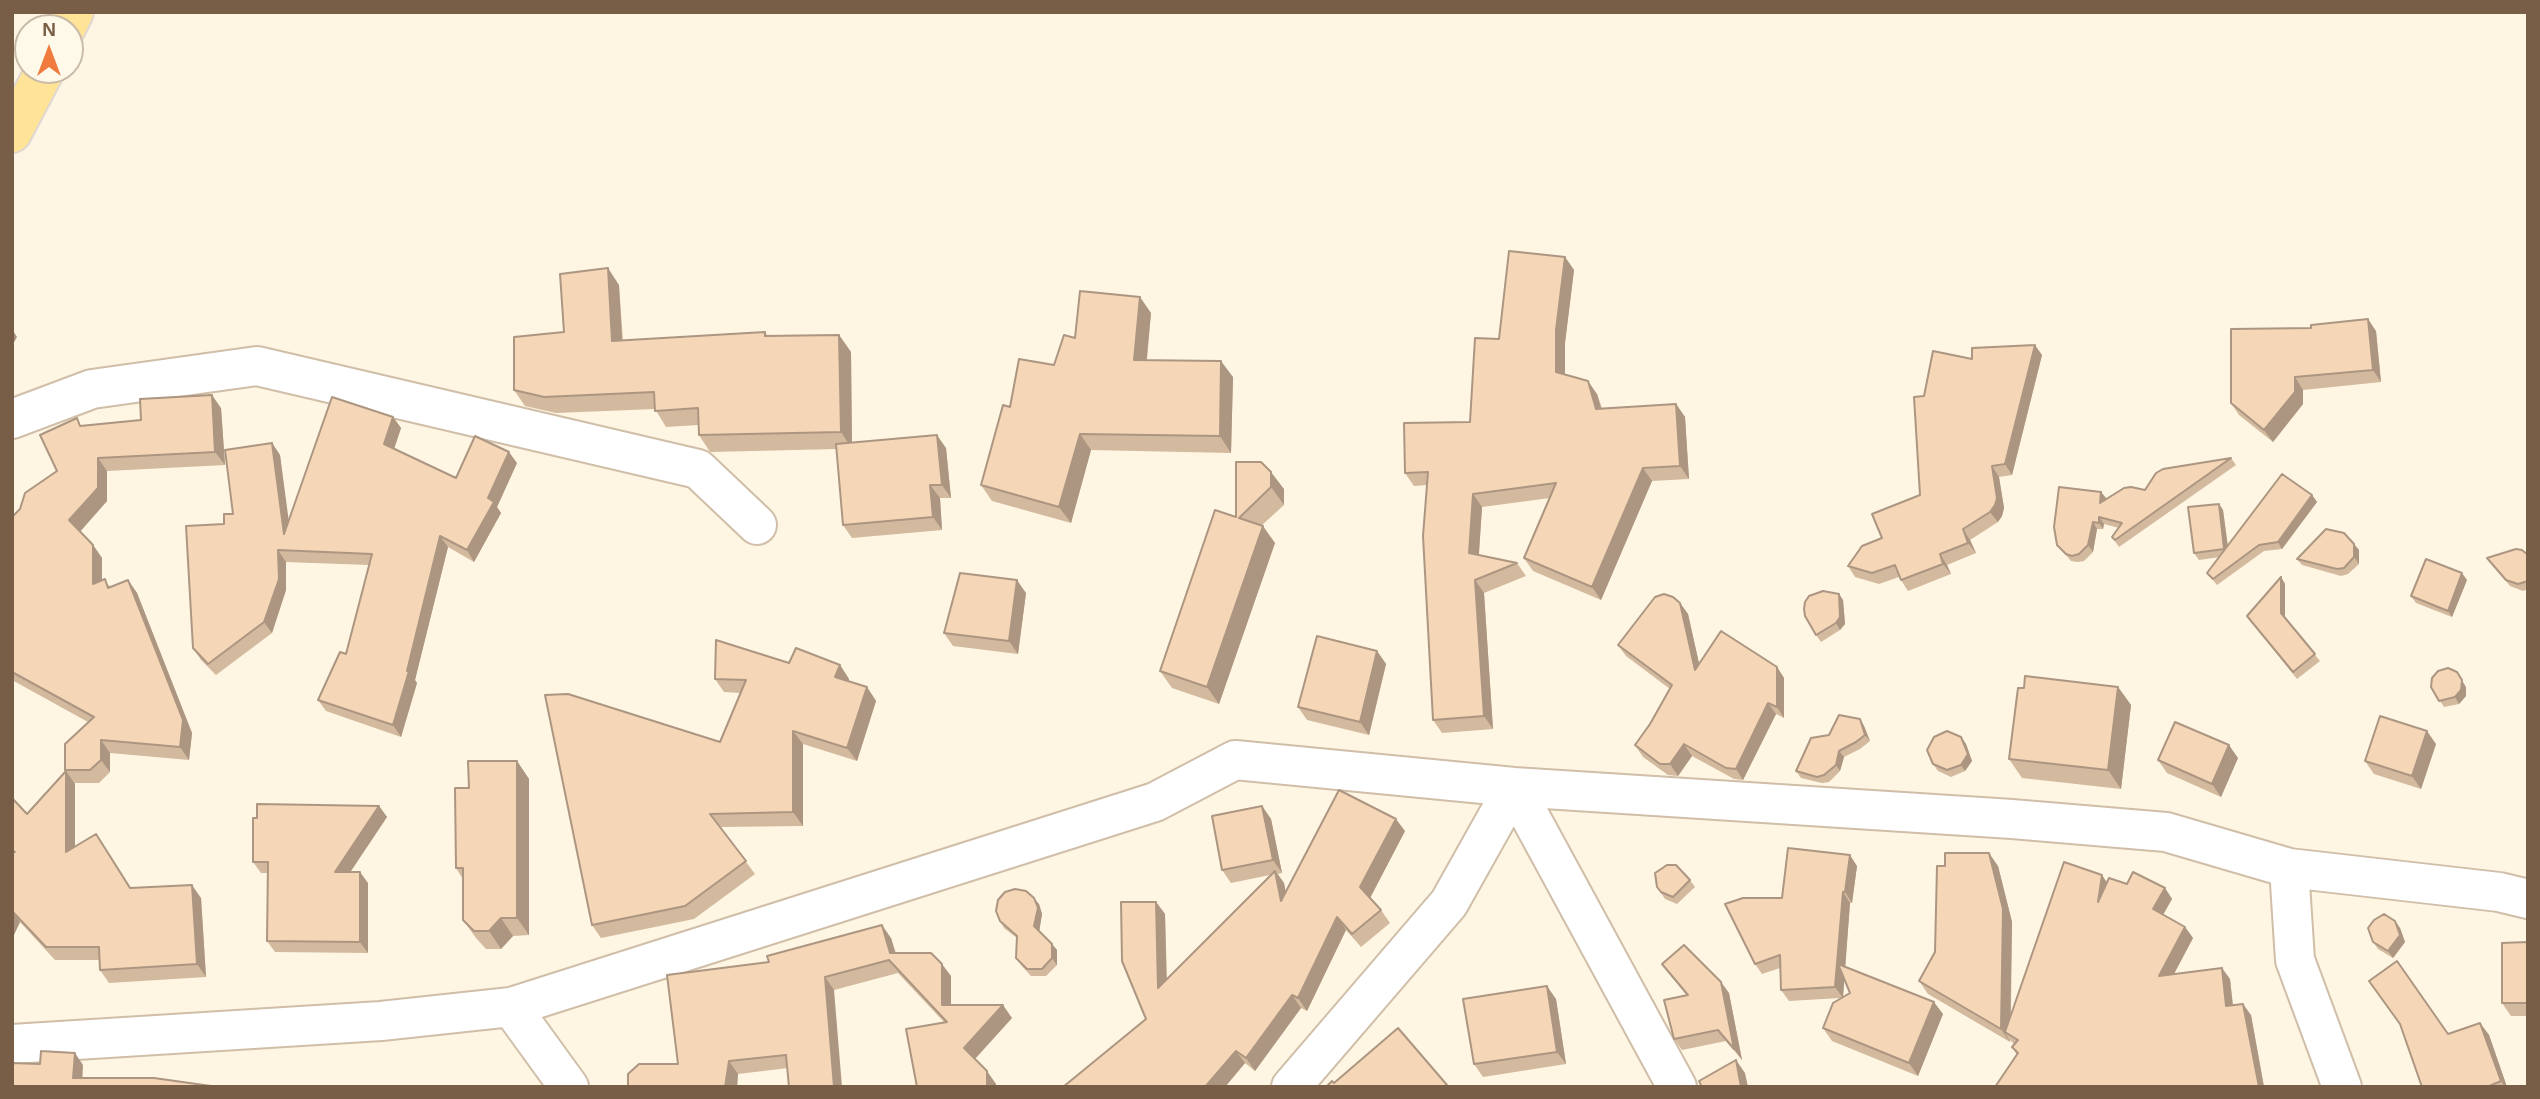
<!DOCTYPE html>
<html>
<head>
<meta charset="utf-8">
<style>
  body { margin:0 }
  #map { position:relative; width:2540px; height:1099px; overflow:hidden; background:#fef6e2; font-family:Arial,sans-serif }
  canvas { display:block }
  .frame { position:absolute; inset:0; border:14px solid #785e46; pointer-events:none }
  .north { position:absolute; left:14px; top:14px; width:70px; height:70px; box-sizing:border-box; background:#fff9ea; border:2px solid #c9bba8; border-radius:50%; rotate:0deg; font-size:19px; font-weight:700; line-height:28px; text-align:center; color:#785e46 }
  .north::after { content:''; display:block; margin:auto; width:24px; height:32px; background:#f17a3e; clip-path:polygon(50% 0,100% 100%,50% 72%,0 100%) }
</style>
</head>
<body>
<div id="map">
<canvas width="2540" height="1099"></canvas>
<div class="frame"></div>
<div class="north">N</div>
</div>
<script>
const c = document.querySelector('canvas').getContext('2d');
c.lineJoin = 'round';
const toPath = rows => new Path2D(rows.map(r => 'M' + r).join(''));
function strokePath(path, color, width, dash) { c.strokeStyle = color; c.lineWidth = width; c.lineCap = dash ? 'butt' : 'round'; c.setLineDash(dash || []); c.stroke(path); }
function fill(path, color) { c.fillStyle = color; c.fill(path, 'evenodd'); }
const street = toPath([
  [12,419,92,389,257,366,698,469,757,525],
  [1514,787,1677,1087],
  [2289,868,2295,960,2342,1087],
  [511,1007,569,1087],
  [12,1044,381,1021,511,1007,1155,802,1235,760,1514,787,2012,819,2166,832,2289,868,2499,892,2528,899],
  [1291,1087,1449,903,1514,787]
]);
const primary = toPath([
  [66,28,74,12],
  [12,133,45,70]
]);
strokePath(street, '#d0bea8', 42);
strokePath(primary, '#dfd8d3', 42);
strokePath(street, '#fff', 38);
strokePath(primary, '#ffe498', 38);
fill(toPath([
  [1565,257,1574,270,1565,343,1565,375,1597,394,1602,408,1676,404,1685,417,1689,479,1652,481,1601,600,1533,571,1524,558,1550,498,1482,507,1479,555,1517,563,1526,576,1484,593,1493,729,1442,733,1433,720,1427,485,1414,486,1405,473,1470,422,1499,339],
  [619,285,623,341,765,332,768,336,839,335,851,352,852,443,946,448,951,498,940,498,942,530,852,538,843,525,836,449,710,452,699,435,698,425,666,427,655,409,556,413,525,406,514,390,564,332],
  [1151,313,1147,360,1233,377,1231,453,1091,450,1071,523,992,501,981,485,1010,407,1054,365,1075,338],
  [2376,331,2381,382,2303,390,2303,404,2273,442,2239,415,2231,403],
  [2042,355,2012,475,1999,477,2004,508,2002,516,1998,522,1970,540,1976,553,1947,565,1951,574,1908,591,1899,577,1879,584,1855,577,1848,566,1882,538,1920,495,1924,396,1972,359],
  [221,408,225,465,107,471,107,501,80,531,93,545,102,558,102,580,111,587,128,580,137,593,192,733,189,760,110,753,110,772,99,783,74,783,75,784,75,847,105,847,131,888,201,898,206,977,109,983,100,970,99,960,55,960,20,922,12,939,12,798,27,814,66,771,65,770,88,722,12,680,12,517,57,471,82,426,141,420],
  [393,417,401,428,394,449,456,478,517,463,497,507,501,513,474,562,448,547,415,680,417,683,401,737,326,711,318,700,346,654,369,565,286,562,286,590,272,633,216,675,201,660,193,648,224,524,233,514,272,443,280,455,288,521],
  [2231,458,2236,465,2119,547,2112,537,2119,528,2104,524,2103,529,2097,529,2093,552,2084,561,2077,562,2071,561,2057,545,2101,492,2106,499,2145,490],
  [1236,462,1284,489,1284,505,1261,526,1275,543,1219,704,1172,688,1160,671,1236,517],
  [2312,495,2317,502,2282,549,2264,551,2217,585,2207,573,2220,557,2199,560,2194,553,2219,504,2223,510,2228,546],
  [2354,544,2359,550,2359,564,2348,574,2341,576,2302,565,2297,559],
  [2528,555,2528,589,2523,591,2510,586,2487,558],
  [2281,577,2285,584,2285,618,2320,661,2297,679,2247,616],
  [2467,580,2452,617,2416,603,2411,596],
  [1026,593,1018,654,953,646,944,633],
  [1839,594,1843,600,1845,624,1840,630,1821,642,1816,635],
  [1680,603,1688,614,1699,664,1777,667,1784,678,1784,718,1776,714,1743,780,1734,779,1692,756,1678,776,1668,775,1643,757,1635,745,1650,724,1670,689,1626,656,1618,645],
  [1377,651,1386,664,1369,735,1307,720,1298,707],
  [789,663,840,665,849,679,848,682,867,687,876,701,857,761,803,744,803,826,720,827,755,874,694,919,601,938,592,925,720,742,741,693,724,692,715,679],
  [2118,687,2131,705,2121,789,2022,778,2009,759],
  [2431,687,2466,687,2466,696,2459,704,2444,707],
  [1860,719,1864,726,1870,741,1860,749,1844,757,1840,771,1829,782,1822,783,1801,778,1796,771,1829,735],
  [1961,737,1966,744,1972,761,1965,771,1951,777,1938,771,1933,764],
  [2436,744,2421,789,2374,774,2365,761],
  [2238,758,2221,797,2167,773,2158,760],
  [517,761,529,779,529,935,513,936,501,949,486,949,476,938,463,920,463,879,456,868,469,788],
  [379,806,387,817,350,872,368,883,368,953,275,952,267,941,268,873,261,873,253,862],
  [1262,806,1271,819,1282,873,1278,874,1284,883,1286,893,1405,831,1370,898,1381,910,1390,923,1361,947,1346,930,1307,1011,1301,1008,1255,1071,1245,1063,1225,1087,1063,1087,1146,1019,1156,902,1165,914,1167,980,1270,875,1231,883,1222,870],
  [1857,866,1852,903,1850,903,1845,967,1943,1014,1918,1076,1832,1041,1823,1028,1840,998,1789,1001,1781,990,1780,968,1762,974,1755,964,1782,898],
  [1844,979,1850,993,1843,997],
  [1998,866,2012,922,2011,1014,2102,875,2107,883,2165,888,2172,899,2163,915,2185,927,2193,938,2174,974,2230,979,2233,1005,2251,1015,2264,1087,1995,1087,2017,1055,2012,1047,2014,1044,2010,1040,2010,1042,1928,994,1919,981],
  [1690,880,1695,887,1677,904,1665,899,1657,887],
  [1039,904,1042,914,1039,931,1057,950,1057,965,1046,976,1031,976,1021,965,1016,958,1017,938,1004,928,1000,921],
  [2395,921,2400,928,2405,942,2393,958,2378,949,2373,942],
  [891,938,896,953,951,976,951,1005,1012,1018,975,1059,996,1084,996,1087,944,1022,898,973,834,990,788,1068,738,1074,737,1087,628,1087,678,1064,769,962],
  [2528,942,2528,1016,2511,1016,2502,1003],
  [1662,964,1729,993,1742,1060,1726,1041,1682,1050,1674,1039,1687,996],
  [1556,999,1566,1064,1483,1077,1474,1064],
  [2480,1023,2489,1035,2507,1087,2422,1087,2448,1034]
]), '#d3b99e');
fill(toPath([
  [1565,257,1574,270,1565,343,1565,385,1556,372,1556,330],
  [608,268,619,285,623,358,612,341],
  [1140,297,1151,313,1145,376,1134,360],
  [2368,319,2376,331,2381,382,2373,370],
  [12,329,17,337,12,346],
  [839,335,851,352,852,449,841,432],
  [2035,345,2042,355,2012,475,2005,464],
  [1221,361,1233,377,1231,453,1220,436],
  [2295,377,2303,390,2303,404,2273,442,2264,430],
  [1588,381,1597,394,1605,422,1596,409],
  [212,395,221,408,225,465,215,452],
  [1676,404,1685,417,1689,479,1680,466],
  [393,417,401,428,392,455,384,444],
  [1080,434,1091,450,1071,523,1059,507],
  [937,435,946,448,951,498,942,485],
  [272,443,280,455,292,545,284,534],
  [509,452,517,463,497,507,501,513,474,562,467,550,488,498],
  [98,458,107,471,107,501,79,533,69,520],
  [1992,466,1999,477,2004,508,2002,516,1998,522,1990,512],
  [1643,468,1652,481,1601,600,1592,587],
  [1271,472,1284,489,1284,505,1271,487],
  [930,485,940,498,942,530,933,517],
  [2101,492,2106,498,2105,510,2100,503],
  [1473,494,1482,507,1478,566,1469,553],
  [2312,495,2317,502,2282,549,2278,542],
  [2219,504,2223,510,2229,556,2224,549],
  [2099,517,2104,524,2103,529,2099,523],
  [2093,522,2097,529,2093,552,2088,545],
  [1263,526,1275,543,1219,704,1207,687],
  [1963,529,1970,540,1976,553,1968,543],
  [440,536,448,547,415,680,417,683,401,737,393,725],
  [2354,544,2359,550,2359,564,2354,557],
  [93,545,102,558,102,597,93,584],
  [278,550,286,562,286,590,272,633,264,622],
  [1940,554,1947,565,1951,574,1943,564],
  [2462,573,2467,580,2452,617,2448,611],
  [2281,577,2285,584,2285,619,2281,613],
  [128,580,137,593,192,733,189,760,180,747],
  [1017,580,1026,593,1018,654,1009,641],
  [1475,580,1484,593,1493,729,1484,716],
  [1839,594,1843,600,1845,624,1840,630,1836,623],
  [1680,603,1688,614,1703,681,1695,670],
  [1377,651,1386,664,1369,735,1360,722],
  [840,665,849,679,844,691,835,677],
  [1777,667,1784,678,1784,718,1777,707],
  [2457,672,2466,687,2466,696,2459,704,2455,697],
  [867,687,876,701,857,761,847,748],
  [2118,687,2131,705,2121,789,2108,770],
  [1768,703,1776,714,1743,780,1736,769],
  [1860,719,1864,726,1870,741,1865,735],
  [793,731,803,744,803,826,793,812],
  [2427,731,2436,744,2421,789,2412,776],
  [1961,737,1966,744,1972,761,1965,771,1961,765],
  [101,740,110,753,110,772,101,760],
  [1684,744,1692,756,1678,776,1670,764],
  [2229,745,2238,758,2221,797,2212,784],
  [1839,751,1844,757,1840,771,1836,765],
  [517,761,529,779,529,935,517,918],
  [66,771,75,784,75,865,66,852],
  [379,806,387,817,343,883,335,872],
  [1262,806,1271,819,1282,873,1273,860],
  [1396,819,1405,831,1369,900,1360,887],
  [1989,853,1998,866,2012,922,2010,1036,2005,1032,2010,1042,2001,1029],
  [1850,855,1857,866,1852,903,1845,892],
  [1275,871,1284,883,1290,914,1281,901],
  [360,872,368,883,368,953,360,942],
  [2102,875,2109,886,2098,902],
  [192,885,201,898,206,977,197,964],
  [2165,888,2172,899,2160,920,2153,909],
  [1843,892,1850,903,1843,998,1835,987],
  [1034,898,1039,904,1042,914,1039,933,1034,926],
  [1156,902,1165,914,1167,1001,1158,988],
  [12,911,20,922,12,939],
  [1337,917,1346,930,1307,1011,1298,998],
  [501,918,513,936,501,949,489,931],
  [2395,921,2400,928,2405,942,2393,958,2388,951],
  [882,925,891,938,899,966,890,953],
  [2185,927,2193,938,2167,987,2159,976],
  [1052,944,1057,950,1057,965,1052,958],
  [942,964,951,976,951,1018,942,1005],
  [2222,968,2230,979,2234,1017,2226,1006],
  [825,977,834,990,842,1087,834,1087],
  [1721,982,1729,993,1742,1060,1734,1049],
  [1547,986,1556,999,1566,1064,1557,1052],
  [1292,995,1301,1008,1255,1071,1246,1058],
  [1934,1002,1943,1014,1918,1076,1909,1063],
  [2243,1004,2251,1015,2264,1087,2259,1087],
  [1003,1005,1012,1018,973,1061,964,1048],
  [2480,1023,2489,1035,2507,1087,2505,1087,2501,1081],
  [1236,1051,1245,1063,1225,1087,1205,1087],
  [75,1053,83,1065,82,1087,73,1078],
  [1736,1060,1745,1073,1748,1087,1741,1087],
  [729,1061,738,1074,737,1087,726,1086],
  [987,1071,996,1084,996,1087,987,1087]
]), '#ac9681');
const building = toPath([
  [1509,251,1565,257,1556,330,1556,372,1588,381,1596,409,1676,404,1680,466,1643,468,1592,587,1524,558,1556,483,1473,494,1469,553,1517,563,1475,580,1484,716,1433,720,1423,536,1428,472,1405,473,1404,423,1470,422,1475,338,1499,339,1509,251],
  [608,268,612,341,765,332,765,336,839,335,841,432,699,435,698,408,655,411,654,392,544,397,514,390,514,337,564,332,560,274,608,268],
  [1080,291,1140,297,1134,360,1221,361,1220,436,1080,434,1059,507,981,485,1003,405,1010,407,1019,359,1054,365,1064,335,1075,338,1080,291],
  [2368,319,2373,370,2295,377,2295,392,2264,430,2231,403,2231,329,2311,328,2311,325,2368,319],
  [2035,345,2005,464,1992,466,1997,498,1995,505,1990,512,1963,529,1968,543,1940,554,1943,564,1901,580,1895,565,1872,573,1848,566,1862,546,1882,538,1872,514,1920,495,1914,397,1924,396,1933,351,1972,359,1972,348,2035,345],
  [212,395,215,452,98,458,98,488,69,520,93,545,93,584,105,579,108,588,128,580,183,720,180,747,101,740,101,760,90,770,65,770,65,744,94,717,12,672,12,517,20,509,25,493,57,471,40,435,77,418,80,426,141,420,140,399,212,395],
  [332,397,393,417,384,444,456,478,475,436,509,452,488,498,494,502,467,550,440,536,407,671,409,671,393,725,318,700,340,652,346,654,372,554,278,550,279,579,264,622,208,664,193,648,186,526,224,524,224,514,233,514,225,450,272,443,284,534,332,397],
  [937,435,942,485,930,485,933,517,843,525,836,444,937,435],
  [2231,458,2115,540,2112,537,2122,523,2099,517,2099,523,2093,522,2088,545,2079,554,2072,556,2066,554,2057,545,2054,527,2059,487,2101,492,2100,503,2124,488,2131,487,2145,490,2156,473,2163,469,2231,458],
  [1236,462,1261,462,1271,472,1271,487,1239,518,1263,526,1207,687,1160,671,1215,510,1236,517,1236,462],
  [2282,474,2312,495,2278,542,2259,545,2213,579,2207,573,2282,474],
  [2219,504,2224,549,2194,553,2188,507,2219,504],
  [2326,529,2344,533,2354,544,2354,557,2344,568,2337,569,2297,559,2326,529],
  [2516,549,2522,550,2528,555,2528,581,2518,584,2506,580,2487,558,2516,549],
  [2426,559,2462,573,2448,611,2411,596,2426,559],
  [960,573,1017,580,1009,641,944,633,960,573],
  [2281,577,2281,613,2315,654,2293,672,2247,616,2281,577],
  [1823,591,1839,594,1840,617,1836,623,1816,635,1805,616,1804,609,1805,602,1809,596,1823,591],
  [1664,594,1673,597,1680,603,1695,670,1721,631,1777,667,1777,707,1768,703,1736,769,1726,768,1684,744,1670,764,1660,764,1635,745,1650,724,1672,685,1618,645,1655,597,1664,594],
  [1317,636,1377,651,1360,722,1298,707,1317,636],
  [716,640,789,663,796,648,840,665,835,677,867,687,847,748,793,731,793,812,710,814,746,861,685,906,592,925,545,695,568,694,720,742,746,680,715,679,716,640],
  [2448,668,2457,672,2462,680,2461,690,2455,697,2439,701,2431,687,2432,678,2438,671,2448,668],
  [2025,676,2118,687,2108,770,2009,759,2018,688,2024,688,2025,676],
  [1839,715,1860,719,1865,735,1856,742,1839,751,1836,765,1824,775,1817,777,1796,771,1811,738,1829,735,1839,715],
  [2380,716,2427,731,2412,776,2365,761,2380,716],
  [2175,722,2229,745,2212,784,2158,760,2175,722],
  [1947,731,1961,737,1968,754,1961,765,1947,770,1933,764,1927,750,1934,737,1947,731],
  [468,761,517,761,517,918,501,918,489,931,474,931,463,920,463,868,456,868,455,788,469,788,468,761],
  [66,771,66,852,96,834,130,888,192,885,197,964,100,970,99,947,46,947,12,911,12,852,15,852,12,850,12,798,27,814,66,771],
  [1339,790,1396,819,1360,887,1381,910,1352,934,1337,917,1298,998,1292,995,1246,1058,1236,1051,1205,1087,1063,1087,1146,1019,1122,961,1121,902,1156,902,1158,988,1275,871,1281,901,1339,790],
  [257,804,379,806,335,872,360,872,360,942,267,941,268,862,253,862,253,818,257,818,257,804],
  [1262,806,1273,860,1222,870,1212,816,1262,806],
  [1788,848,1850,855,1845,892,1843,892,1835,987,1781,990,1780,955,1755,964,1725,904,1743,898,1782,898,1788,848],
  [1945,853,1989,853,2003,909,2001,1029,1919,981,1935,952,1937,866,1945,866,1945,853],
  [2064,862,2102,875,2098,902,2109,878,2127,884,2133,872,2165,888,2153,909,2185,927,2159,976,2222,968,2226,1006,2243,1004,2259,1087,1995,1087,2018,1053,2012,1047,2018,1040,2005,1032,2064,862],
  [1667,865,1676,865,1690,880,1673,897,1661,892,1657,887,1655,873,1667,865],
  [1015,889,1026,891,1034,898,1038,908,1034,926,1052,944,1052,958,1042,969,1027,969,1016,958,1017,936,1000,921,996,911,998,900,1005,892,1015,889],
  [2384,914,2395,921,2400,935,2388,951,2373,942,2368,928,2374,920,2384,914],
  [882,925,890,953,931,953,942,964,942,1005,1003,1005,964,1048,987,1071,987,1087,917,1087,906,1029,947,1022,889,960,825,977,834,1087,789,1087,786,1055,729,1061,725,1087,628,1087,628,1074,639,1064,678,1064,667,975,769,962,767,956,882,925],
  [2528,942,2528,1003,2502,1003,2502,943,2528,942],
  [1684,945,1721,982,1734,1049,1718,1030,1674,1039,1664,1000,1688,995,1662,964,1684,945],
  [2397,961,2448,1034,2480,1023,2501,1081,2487,1087,2422,1087,2400,1024,2369,981,2397,961],
  [1838,964,1934,1002,1909,1063,1823,1028,1833,1003,1850,993,1838,964],
  [1547,986,1557,1052,1474,1064,1463,999,1547,986],
  [1398,1028,1447,1085,1444,1087,1326,1087,1332,1081,1334,1083,1398,1028],
  [41,1051,75,1053,73,1078,154,1078,218,1087,12,1087,12,1063,40,1064,41,1051],
  [1736,1060,1741,1087,1702,1087,1699,1081,1736,1060]
]);
fill(building, '#f5d7b8');
strokePath(building, '#ac9681', 2);
</script>
</body>
</html>
